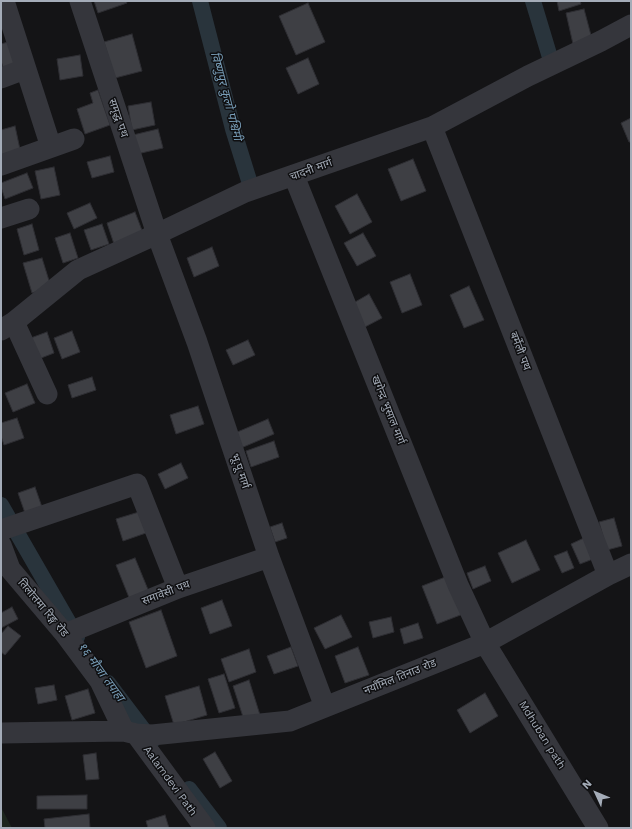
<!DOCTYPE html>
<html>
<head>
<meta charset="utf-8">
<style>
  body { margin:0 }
  #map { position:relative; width:632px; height:829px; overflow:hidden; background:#141416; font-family:"Work Sans",sans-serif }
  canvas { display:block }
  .frame { position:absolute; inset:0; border:2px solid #a4acb8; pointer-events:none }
  .north { position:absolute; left:576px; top:773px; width:40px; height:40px; -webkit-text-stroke:3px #0f0f11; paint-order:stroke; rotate:314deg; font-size:11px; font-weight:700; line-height:16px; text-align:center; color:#a4acb8 }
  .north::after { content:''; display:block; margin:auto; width:14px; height:18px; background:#a4acb8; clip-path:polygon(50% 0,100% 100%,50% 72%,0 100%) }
</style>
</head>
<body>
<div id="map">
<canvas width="632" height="829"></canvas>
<div class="frame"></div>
<div class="north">N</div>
</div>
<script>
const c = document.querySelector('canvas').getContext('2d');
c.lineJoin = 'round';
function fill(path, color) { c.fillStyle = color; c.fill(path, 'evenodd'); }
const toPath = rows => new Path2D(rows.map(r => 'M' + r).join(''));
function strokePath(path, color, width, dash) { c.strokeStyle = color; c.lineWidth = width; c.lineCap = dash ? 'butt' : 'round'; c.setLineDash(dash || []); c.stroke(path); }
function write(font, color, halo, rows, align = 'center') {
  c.font = font + ' "Work Sans","Noto Sans Devanagari",sans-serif'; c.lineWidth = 3; c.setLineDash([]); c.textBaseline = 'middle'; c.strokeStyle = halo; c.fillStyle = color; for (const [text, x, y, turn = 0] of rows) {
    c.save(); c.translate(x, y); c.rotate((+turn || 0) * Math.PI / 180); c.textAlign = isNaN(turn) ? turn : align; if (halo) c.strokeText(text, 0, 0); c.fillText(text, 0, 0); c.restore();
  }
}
fill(toPath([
  [1,807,12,828,1,828]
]), '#1c251d');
strokePath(toPath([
  [200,1,233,129,252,190],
  [533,1,552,64],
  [1,505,77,637],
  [108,683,152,741],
  [189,789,219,828]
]), '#29343c', 16);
const building = toPath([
  [94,1,126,1,127,3,98,13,94,1],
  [557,1,580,1,581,4,559,11,557,1],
  [308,3,325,42,296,55,279,16,308,3],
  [584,9,592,39,573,44,566,13,584,9],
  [132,34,142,71,115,78,104,42,132,34],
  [8,42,16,66,4,70,1,61,1,44,8,42],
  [80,55,83,76,60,80,57,59,80,55],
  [308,58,319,84,298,94,286,68,308,58],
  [98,90,110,125,85,134,77,109,93,103,90,93,98,90],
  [151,102,155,125,132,130,128,106,151,102],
  [631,118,631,142,629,142,621,123,631,118],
  [15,126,21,154,1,159,1,130,15,126],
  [158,129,163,148,137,154,133,135,158,129],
  [110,156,114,172,92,178,87,162,110,156],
  [413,159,426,191,401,201,388,169,413,159],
  [54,167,60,195,41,199,35,171,54,167],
  [27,173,33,188,5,199,1,187,1,183,27,173],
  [357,194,372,222,350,234,335,206,357,194],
  [90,203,97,218,74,229,67,213,90,203],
  [135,212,143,233,114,244,107,223,135,212],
  [32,224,39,250,24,255,17,229,32,224],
  [102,224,109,244,91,250,84,230,102,224],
  [70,233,78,258,63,263,55,238,70,233],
  [363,233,376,256,357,266,344,243,363,233],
  [212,247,219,266,194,277,187,258,212,247],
  [42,258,51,287,32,293,23,263,42,258],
  [410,274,422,305,402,313,390,282,410,274],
  [469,286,484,320,464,328,450,295,469,286],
  [369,294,382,318,363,328,350,305,369,294],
  [72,331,80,352,62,359,54,338,72,331],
  [47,332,54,353,36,360,28,339,47,332],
  [248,340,255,355,233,365,226,350,248,340],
  [92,377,96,390,72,398,68,385,92,377],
  [27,384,35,403,13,412,5,393,27,384],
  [198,406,204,424,176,434,170,415,198,406],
  [17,418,24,438,4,445,1,436,1,423,17,418],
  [268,419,274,434,241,448,235,433,268,419],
  [274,441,279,457,251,467,246,451,274,441],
  [181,463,188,478,165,489,158,474,181,463],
  [35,487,43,510,26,516,18,493,35,487],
  [139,512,146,533,123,541,116,519,139,512],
  [614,518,622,546,607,550,599,522,614,518],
  [282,523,287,538,275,542,270,527,282,523],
  [584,538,593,559,580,564,571,544,584,538],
  [526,540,540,570,512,583,498,553,526,540],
  [567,551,574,568,562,573,554,556,567,551],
  [135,558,149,592,130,600,116,565,135,558],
  [485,566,491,581,473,589,467,573,485,566],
  [448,576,463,614,437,624,422,586,448,576],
  [222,600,232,626,210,634,201,608,222,600],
  [12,607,18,619,1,628,1,613,12,607],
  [161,610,177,656,146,668,129,622,161,610],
  [341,615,352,637,325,649,314,628,341,615],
  [391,617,394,632,373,638,369,622,391,617],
  [418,623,423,638,404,644,400,629,418,623],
  [8,626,21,636,5,655,1,652,1,634,8,626],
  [291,647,298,666,274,674,267,656,291,647],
  [358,647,369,675,345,683,335,656,358,647],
  [249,649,256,672,229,682,221,659,249,649],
  [224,674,235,708,219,713,208,679,224,674],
  [249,680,260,715,244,720,233,686,249,680],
  [54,685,57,700,38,704,35,688,54,685],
  [199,686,207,715,174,725,165,696,199,686],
  [88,689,95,713,72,720,65,696,88,689],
  [485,693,498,716,470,733,457,710,485,693],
  [215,752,232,781,220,788,203,759,215,752],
  [96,753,99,779,86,780,83,755,96,753],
  [87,795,87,809,37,809,37,796,87,795],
  [89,814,90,828,45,828,44,819,89,814],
  [165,815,169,828,148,828,146,821,165,815]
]);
fill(building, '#3e3f44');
strokePath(building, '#2e2e33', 1);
strokePath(toPath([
  [4,1,51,147],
  [80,1,157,234,197,342,269,557,325,707],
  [1,78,25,69],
  [432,127,608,575],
  [1,165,74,139],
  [294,176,458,585,485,643,598,828],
  [1,218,29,209],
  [14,322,47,394],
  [1,330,14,322,78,270,157,234,245,192,432,127,528,76,601,41,631,25],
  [1,530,137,484,178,588],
  [1,545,10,569,65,634,100,681,124,731],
  [65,634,178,588,269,557],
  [1,733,124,731,136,734,152,735,290,721,485,643,608,575,631,564],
  [136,734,205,828]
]), '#35363c', 21);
write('11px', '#a4acb8', '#0f0f11', [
  ["समृद्ध पथ",118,118,71],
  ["चादनी मार्ग",311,170,-20],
  ["बर्मेली पथ",520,351,69],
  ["खगेन्द्र भुसाल मार्ग",388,410,68],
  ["भू.पू मार्ग",240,471,71],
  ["समावेसी पथ",166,593,-21],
  ["तिलोत्तमा रिङ्ग रोड",43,608,50],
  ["नयाँमिल तिनाउ रोड",400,677,-22],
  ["Mdhuban path",542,735,58],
  ["Aalamdevi Path",170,781,54]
]);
write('italic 12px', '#789db7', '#0f0f11', [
  ["विष्णुपुर कुलो पश्चिमी",226,96,75],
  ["१६ मौजा तपाहा",101,672,54]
]);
</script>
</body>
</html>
